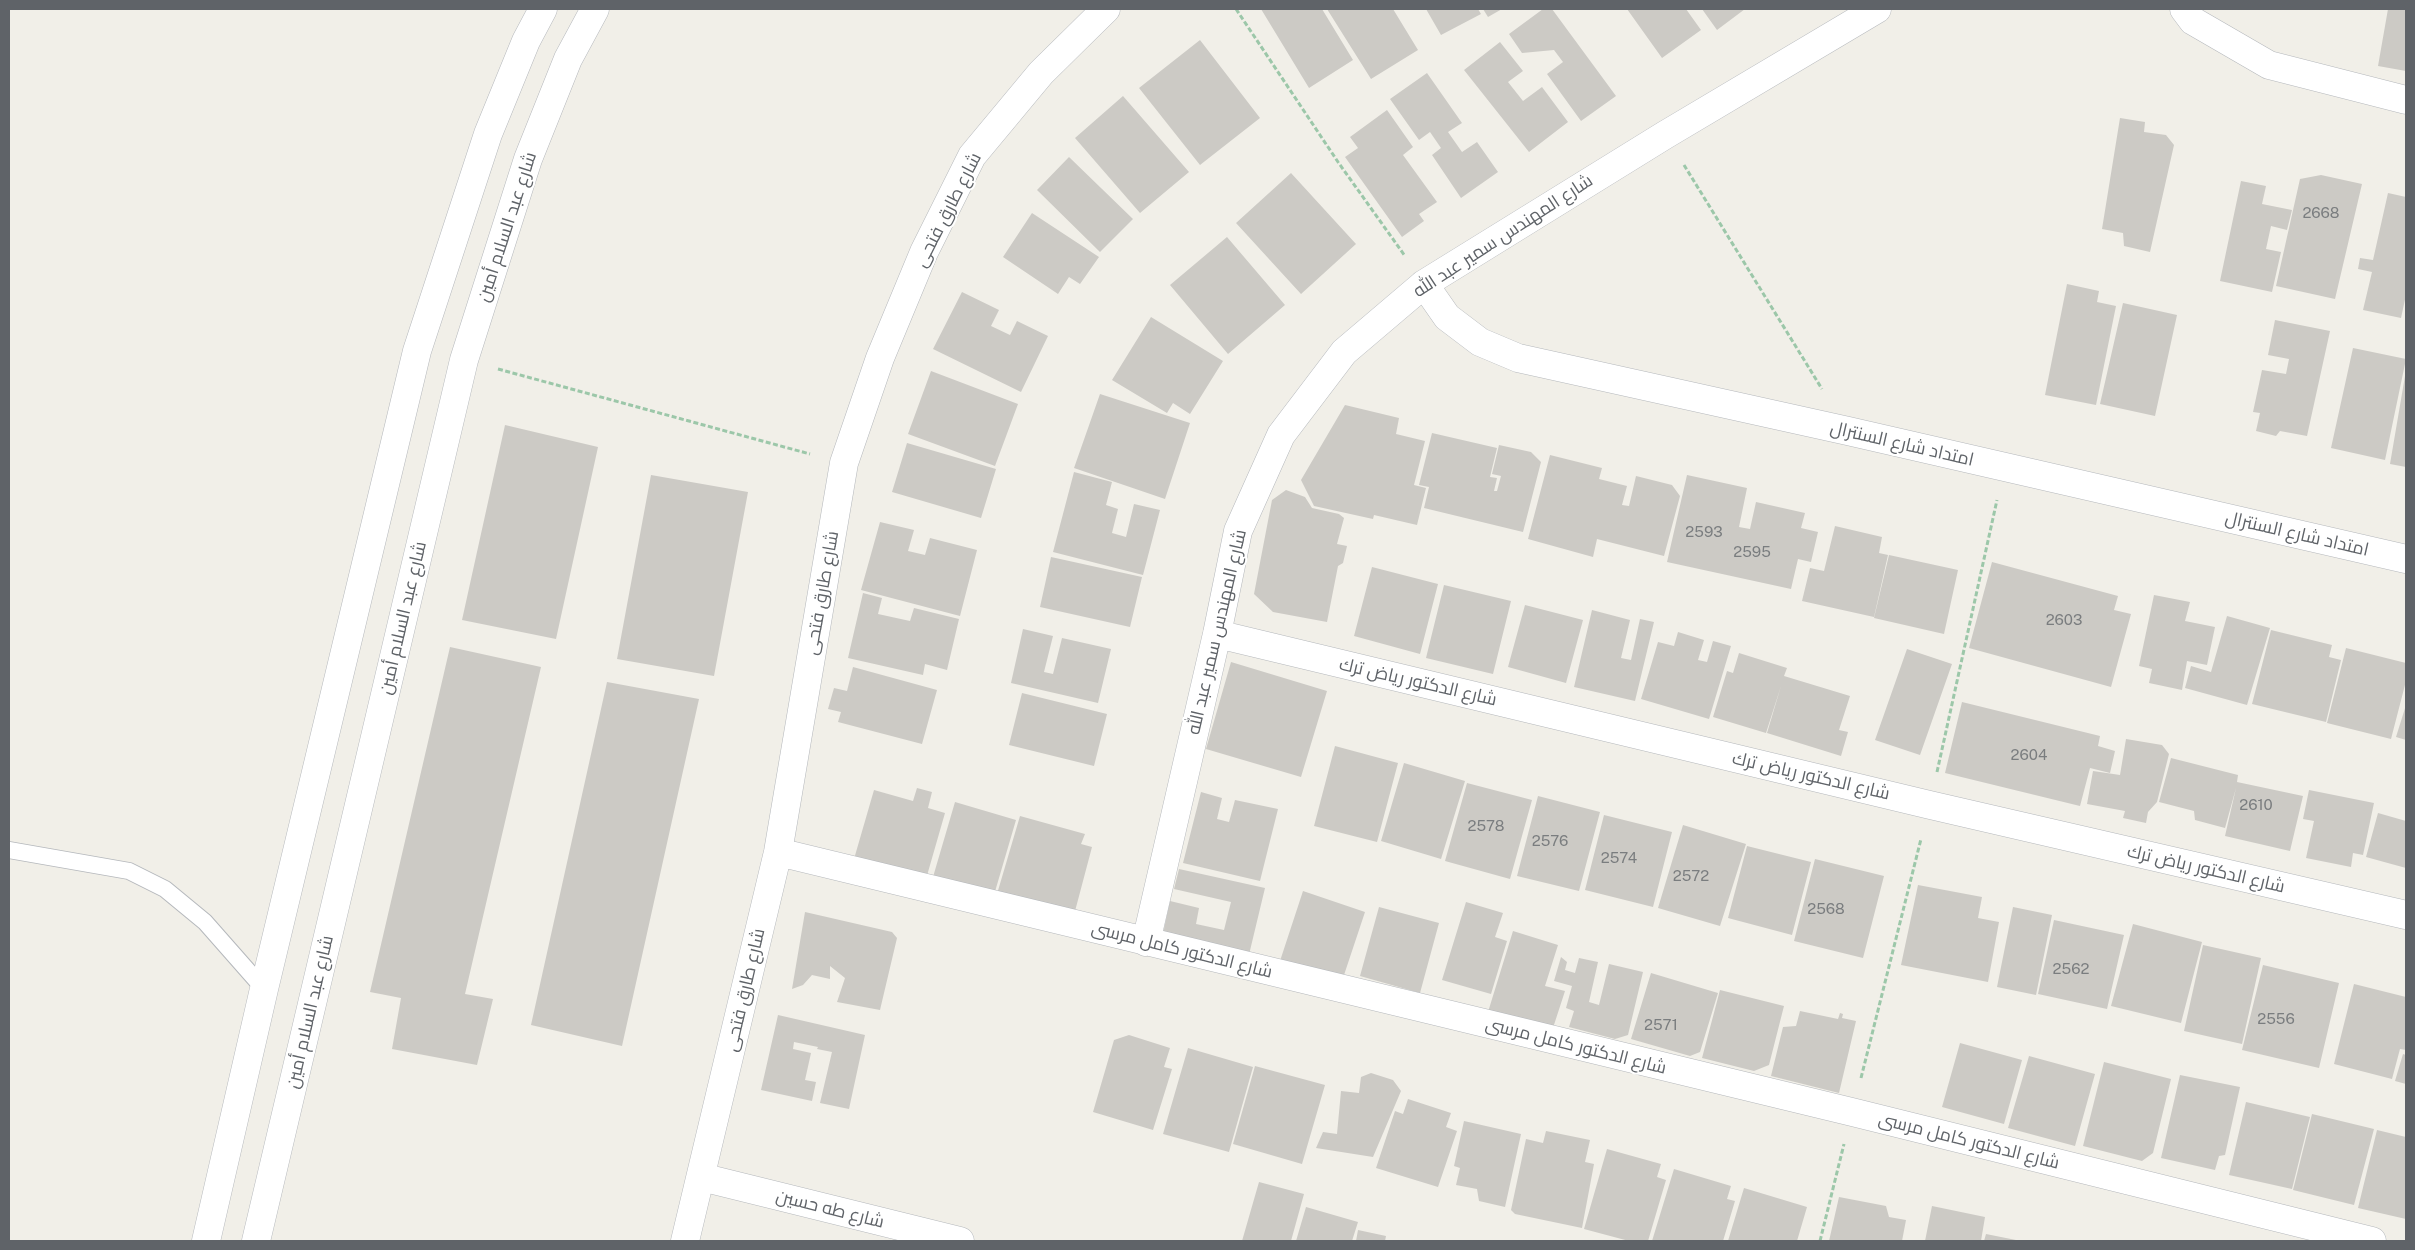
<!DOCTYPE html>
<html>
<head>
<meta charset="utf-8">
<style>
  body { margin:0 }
  #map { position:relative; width:2415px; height:1250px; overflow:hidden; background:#f1efe8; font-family:"Public Sans",sans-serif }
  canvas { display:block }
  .frame { position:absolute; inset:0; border:10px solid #5f6368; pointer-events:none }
</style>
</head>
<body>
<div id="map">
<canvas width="2415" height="1250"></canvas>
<div class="frame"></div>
</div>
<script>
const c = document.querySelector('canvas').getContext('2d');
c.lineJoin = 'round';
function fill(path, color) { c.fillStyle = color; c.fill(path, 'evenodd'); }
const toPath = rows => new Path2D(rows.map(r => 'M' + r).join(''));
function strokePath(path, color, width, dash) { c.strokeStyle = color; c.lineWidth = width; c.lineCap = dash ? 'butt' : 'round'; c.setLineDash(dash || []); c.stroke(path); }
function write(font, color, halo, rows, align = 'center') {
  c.font = font + ' "Public Sans",Cairo,sans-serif'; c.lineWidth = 4; c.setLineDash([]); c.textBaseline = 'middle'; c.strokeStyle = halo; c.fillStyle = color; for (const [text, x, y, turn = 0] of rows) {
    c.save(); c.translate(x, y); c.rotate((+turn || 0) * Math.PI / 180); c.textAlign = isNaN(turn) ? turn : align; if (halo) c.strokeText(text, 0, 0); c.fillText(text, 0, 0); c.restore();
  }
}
fill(toPath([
  [1261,9,1322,9,1353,60,1309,88],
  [1327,9,1393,9,1418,50,1371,79],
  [1426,9,1478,9,1481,14,1441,35],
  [1483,9,1502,9,1488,17],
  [1543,9,1552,9,1616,96,1581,121,1547,74,1563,62,1554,50,1522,53,1509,34],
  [1627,9,1686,9,1701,30,1662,58],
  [1702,9,1745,9,1717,30],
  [2388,9,2406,9,2406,71,2378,66],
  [1200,40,1260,118,1200,165,1139,88],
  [1500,42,1523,71,1508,82,1523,101,1542,87,1568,122,1529,152,1464,70],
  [1427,73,1462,123,1448,132,1462,152,1477,142,1498,172,1461,198,1432,155,1441,148,1430,132,1419,140,1390,99],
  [1123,96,1189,172,1140,213,1075,138],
  [1387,110,1413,147,1403,155,1437,202,1419,214,1424,221,1402,237,1345,157,1358,148,1350,137],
  [2120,118,2145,122,2144,132,2166,135,2174,145,2150,252,2124,246,2123,233,2102,229],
  [1069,157,1133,219,1100,252,1037,190],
  [1291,173,1356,244,1301,294,1236,223],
  [2321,175,2362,184,2335,299,2276,286,2300,179],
  [2241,181,2266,186,2262,204,2292,210,2287,230,2271,226,2266,249,2281,252,2272,292,2220,281],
  [2388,193,2406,197,2406,295,2401,318,2363,310,2372,272,2358,269,2360,258,2373,260],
  [1032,213,1099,257,1080,284,1069,277,1058,294,1003,257],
  [1227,237,1285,305,1228,354,1170,285],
  [2067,284,2099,291,2097,302,2116,306,2096,405,2045,395],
  [962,292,999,310,991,326,1010,335,1017,321,1048,336,1021,392,933,349],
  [2123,303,2177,315,2155,416,2100,404],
  [1151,317,1223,361,1190,414,1173,403,1167,413,1112,380],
  [2275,320,2330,331,2307,436,2280,431,2276,436,2256,431,2260,413,2253,412,2262,370,2286,374,2289,359,2268,355],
  [2353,348,2406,359,2385,460,2331,448],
  [931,371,1018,404,995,466,908,434],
  [2405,376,2406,376,2406,467,2390,464],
  [1100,394,1190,423,1165,499,1074,468],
  [1345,405,1399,418,1396,434,1425,441,1414,485,1426,488,1417,525,1374,515,1373,519,1314,506,1301,480],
  [505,425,598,447,556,639,462,620],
  [1432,433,1497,448,1490,477,1497,478,1494,491,1497,491,1501,476,1492,474,1499,445,1531,452,1541,462,1523,532,1424,508,1429,487,1419,485],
  [907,443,996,469,981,518,892,492],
  [1550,455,1602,468,1599,479,1627,486,1622,505,1629,506,1636,476,1672,485,1680,496,1664,556,1597,539,1593,557,1528,539],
  [1074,472,1112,482,1106,505,1118,509,1112,533,1126,537,1134,504,1160,510,1143,575,1053,552],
  [651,475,748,492,714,676,617,659],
  [1687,475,1747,488,1739,527,1750,529,1756,502,1805,513,1801,528,1818,532,1811,562,1798,559,1791,589,1667,562],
  [1286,490,1305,497,1312,508,1339,514,1344,518,1337,544,1347,546,1343,563,1338,566,1327,622,1273,612,1254,594,1272,500],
  [880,522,914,530,908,551,925,555,930,538,977,550,960,616,861,590],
  [1835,526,1882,537,1879,553,1888,555,1874,617,1802,601,1810,568,1824,571],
  [1889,555,1958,570,1944,634,1874,618],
  [1051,557,1142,577,1130,627,1040,607],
  [1992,562,2118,596,2114,610,2131,614,2111,687,1969,648],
  [1372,567,1438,584,1420,654,1354,636],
  [1444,585,1511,601,1493,674,1426,658],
  [863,593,882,598,878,614,910,621,914,608,959,619,947,670,925,664,923,675,848,658],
  [2154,595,2190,602,2185,621,2215,627,2207,665,2187,661,2182,690,2149,683,2152,669,2139,666],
  [1525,605,1583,620,1566,683,1508,667],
  [1592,610,1630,620,1621,658,1631,660,1640,619,1654,622,1635,701,1574,687],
  [2227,616,2270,628,2247,705,2185,688,2191,666,2211,672],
  [1023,629,1053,636,1044,672,1053,674,1062,638,1111,649,1098,703,1011,683],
  [2271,630,2332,645,2329,657,2341,660,2326,722,2252,704],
  [1678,632,1704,640,1698,660,1707,662,1713,641,1731,646,1709,719,1641,699,1658,642,1674,646],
  [450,647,541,667,465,994,493,999,477,1065,392,1049,401,998,370,992],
  [2346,648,2406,663,2406,681,2391,739,2327,723],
  [1907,649,1952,664,1920,755,1875,740],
  [1739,653,1787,668,1784,676,1850,696,1839,730,1848,732,1841,756,1767,733,1781,686,1766,733,1713,717,1727,671,1733,673],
  [1231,662,1327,691,1301,777,1206,749],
  [853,667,937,690,922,744,838,722,841,712,828,709,834,688,847,691],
  [607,682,699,699,622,1046,531,1025],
  [1022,693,1107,714,1094,766,1009,745],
  [1962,702,2100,736,2098,746,2115,751,2110,773,2090,768,2080,806,1945,773],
  [2406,705,2406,740,2396,737],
  [2126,739,2162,745,2169,754,2157,802,2148,812,2146,823,2123,818,2125,811,2087,804,2093,771,2120,775],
  [1335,746,1398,763,1377,842,1314,826],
  [2171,758,2238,775,2237,782,2303,796,2290,851,2225,836,2236,788,2225,828,2195,820,2194,811,2159,802],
  [1404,763,1465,781,1441,859,1381,841],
  [1467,783,1532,800,1510,879,1445,861],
  [917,788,932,792,928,808,945,813,926,879,854,859,874,790,913,801],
  [2309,790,2374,803,2363,855,2353,853,2351,867,2306,858,2314,821,2303,819],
  [1201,792,1222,798,1217,819,1229,822,1235,800,1278,809,1260,881,1183,863],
  [1538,796,1600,812,1579,891,1517,876],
  [955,802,1016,820,994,895,933,877],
  [2378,813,2406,821,2406,868,2366,857],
  [1604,815,1672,832,1653,907,1585,890],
  [1020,816,1085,834,1081,844,1092,847,1074,915,997,894],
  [1683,825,1746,844,1720,926,1658,908],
  [1747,846,1811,862,1792,935,1728,918],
  [1815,859,1884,876,1863,958,1794,941],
  [1179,869,1265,888,1247,963,1161,943,1170,901,1199,908,1196,924,1224,930,1231,902,1174,889],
  [1918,885,1982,897,1978,918,1999,922,1988,982,1901,965],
  [1303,891,1365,912,1342,981,1280,961],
  [1466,902,1503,913,1495,937,1507,941,1491,994,1442,980],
  [1379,907,1439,923,1420,993,1360,976],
  [2013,907,2052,915,2036,995,1997,987],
  [805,912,892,932,897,938,880,1010,837,1002,845,978,830,966,830,979,812,975,803,985,792,989],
  [2054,920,2124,935,2107,1009,2038,994],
  [2133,924,2202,942,2181,1023,2111,1006],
  [1513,931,1558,945,1545,986,1565,991,1552,1031,1488,1012],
  [2203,945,2261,958,2242,1044,2184,1031],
  [1561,957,1567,962,1565,970,1575,973,1579,958,1598,962,1589,1002,1599,1005,1609,964,1643,972,1628,1035,1615,1039,1569,1027,1574,1011,1566,1008,1572,986,1554,981],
  [2263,965,2339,983,2319,1068,2242,1050],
  [1651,973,1718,993,1700,1052,1690,1056,1631,1039],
  [2354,984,2406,997,2406,1050,2400,1049,2392,1079,2334,1064],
  [1720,990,1784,1006,1769,1065,1754,1071,1702,1058],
  [1800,1011,1838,1019,1840,1013,1843,1014,1842,1018,1856,1021,1839,1093,1771,1076,1783,1027,1796,1026],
  [778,1015,865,1035,849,1109,820,1103,832,1052,817,1049,818,1047,794,1042,793,1049,811,1053,805,1080,816,1082,812,1101,761,1090],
  [1129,1035,1170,1048,1164,1067,1172,1069,1153,1130,1093,1112,1114,1040],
  [1960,1043,2022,1060,2004,1124,1942,1107],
  [1188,1048,1253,1067,1229,1152,1163,1134],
  [2403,1054,2406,1055,2406,1084,2395,1081],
  [2029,1056,2095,1074,2075,1146,2008,1128],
  [2104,1062,2171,1079,2153,1153,2142,1161,2083,1146],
  [1255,1066,1325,1085,1302,1164,1233,1144],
  [1371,1073,1393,1080,1401,1091,1373,1157,1316,1148,1323,1132,1337,1134,1341,1091,1359,1093,1361,1077],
  [2180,1075,2240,1087,2225,1155,2219,1156,2215,1170,2161,1158],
  [1408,1099,1451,1113,1446,1127,1457,1131,1438,1187,1376,1168,1395,1111,1403,1114],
  [2246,1102,2310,1117,2292,1189,2229,1175],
  [2312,1114,2374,1129,2354,1205,2293,1190],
  [1464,1121,1521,1134,1505,1207,1479,1201,1477,1189,1456,1185,1460,1168,1454,1166],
  [2377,1130,2406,1137,2406,1219,2358,1208],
  [1546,1131,1590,1140,1585,1162,1594,1164,1582,1228,1515,1214,1511,1210,1526,1139,1543,1143],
  [1607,1149,1661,1164,1657,1177,1666,1180,1648,1241,1629,1241,1584,1229],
  [1674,1169,1731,1186,1727,1199,1735,1201,1723,1241,1652,1241],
  [1259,1182,1304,1194,1291,1241,1242,1241],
  [1744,1188,1807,1207,1797,1241,1728,1241],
  [1839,1197,1886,1206,1889,1217,1906,1220,1902,1241,1829,1241],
  [1932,1206,1985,1217,1981,1241,1925,1241],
  [1306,1207,1358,1222,1352,1241,1296,1241],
  [1358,1230,1386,1236,1385,1241,1356,1241],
  [1986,1234,2016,1240,2016,1241,1984,1241]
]), '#cccac5');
const service = toPath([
  [9,850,129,871,165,889,205,922,264,989]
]);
const minor = toPath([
  [2184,9,2193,21,2269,65,2406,100],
  [1424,284,1447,317,1480,342,1518,358,1848,431,2406,559],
  [1217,634,1930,805,2406,915],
  [778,852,1852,1112,2372,1241],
  [1146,942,1217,634,1238,531,1281,435,1344,352,1424,284,1665,135,1877,9],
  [701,1177,960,1241],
  [685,1241,778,852,844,463,880,358,924,252,972,156,1041,73,1106,9]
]);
const tertiary = toPath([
  [206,1241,264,989,417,351,488,134,526,41,543,9],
  [256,1241,464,360,528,159,568,59,595,9]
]);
strokePath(service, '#b5b8bc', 18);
strokePath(minor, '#b5b8bc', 29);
strokePath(tertiary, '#b5b8bc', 29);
strokePath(toPath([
  [1236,9,1338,162,1405,256],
  [1684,165,1822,389],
  [498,369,810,454],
  [1937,772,1997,500],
  [1861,1078,1921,839],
  [1820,1241,1844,1144]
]), '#9cc7a9', 3, [5, 2.5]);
strokePath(service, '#fff', 16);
strokePath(minor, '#fff', 28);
strokePath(tertiary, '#fff', 28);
write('15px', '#7a7d7f', null, [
  ["2668",2321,213],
  ["2593",1704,532],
  ["2595",1752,552],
  ["2603",2064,620],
  ["2604",2029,755],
  ["2610",2256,805],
  ["2578",1486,826],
  ["2576",1550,841],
  ["2574",1619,858],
  ["2572",1691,876],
  ["2568",1826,909],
  ["2562",2071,969],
  ["2556",2276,1019],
  ["2571",1661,1025]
]);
write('18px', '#5f6368', '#fff', [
  ["شارع طارق فتحى",948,210,-63],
  ["شارع عبد السلام أمين",507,227,-72],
  ["شارع المهندس سمير عبد الله",1503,236,-33],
  ["امتداد شارع السنترال",1902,444,13],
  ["امتداد شارع السنترال",2297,534,13],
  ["شارع طارق فتحى",822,593,-80],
  ["شارع عبد السلام أمين",403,618,-77],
  ["شارع المهندس سمير عبد الله",1217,632,-77],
  ["شارع الدكتور رياض ترك",1418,682,13],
  ["شارع الدكتور رياض ترك",1811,776,13],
  ["شارع الدكتور رياض ترك",2206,869,13],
  ["شارع الدكتور كامل مرسى",1182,950,14],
  ["شارع طارق فتحى",745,990,-77],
  ["شارع عبد السلام أمين",310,1012,-77],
  ["شارع الدكتور كامل مرسى",1576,1046,14],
  ["شارع الدكتور كامل مرسى",1969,1141,14],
  ["شارع طه حسين",830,1209,14]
]);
</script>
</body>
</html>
